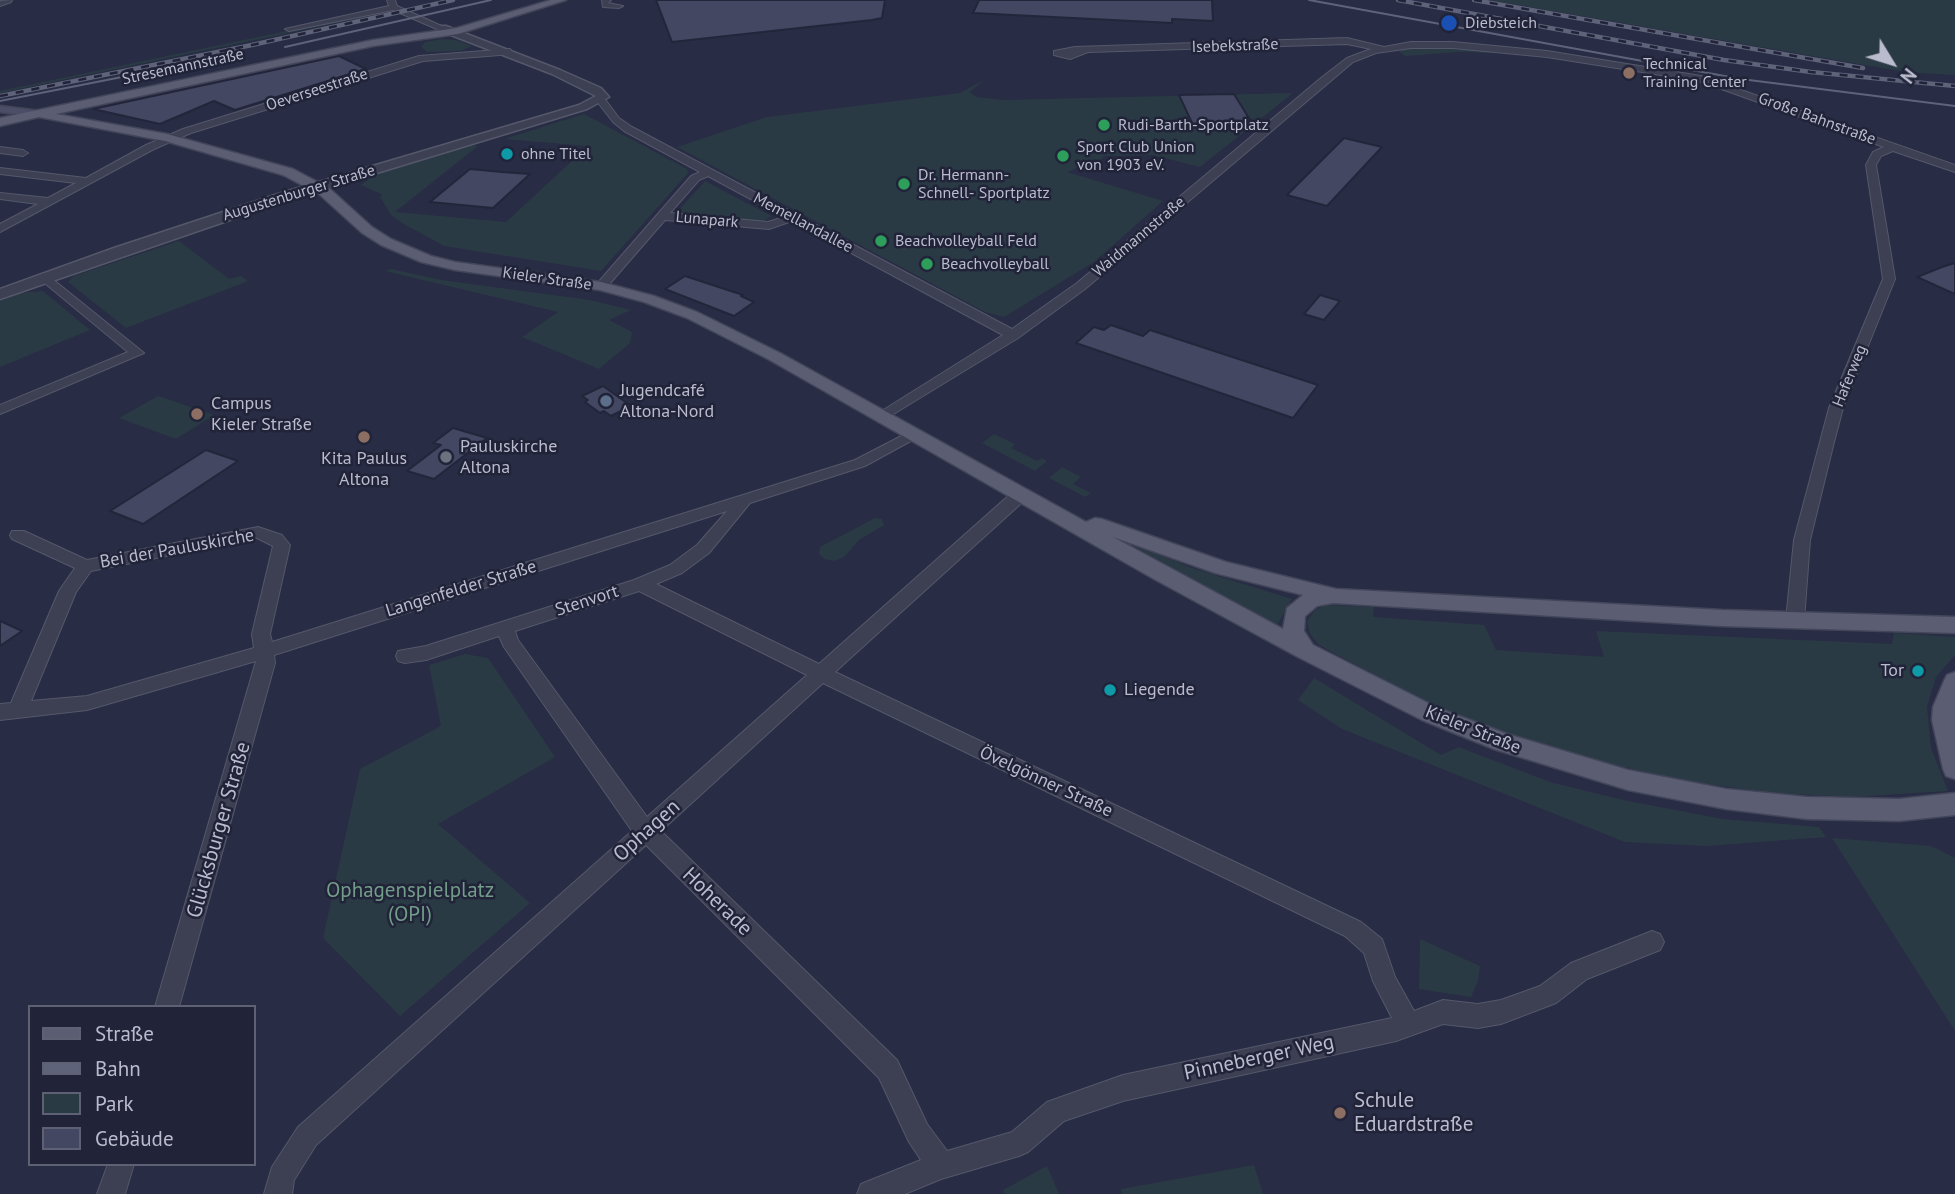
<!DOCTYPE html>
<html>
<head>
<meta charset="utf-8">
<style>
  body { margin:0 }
  #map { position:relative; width:1955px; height:1194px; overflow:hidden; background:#282c44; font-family:"PT Sans",sans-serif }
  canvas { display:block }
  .legend { position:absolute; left:28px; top:1005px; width:228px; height:161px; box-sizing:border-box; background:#212439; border:2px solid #5e6174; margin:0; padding:9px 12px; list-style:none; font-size:21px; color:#babccd }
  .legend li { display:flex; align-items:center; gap:14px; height:35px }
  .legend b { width:35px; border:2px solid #5e6174 }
  .north { position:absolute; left:1857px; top:28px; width:70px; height:70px; -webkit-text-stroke:5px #212439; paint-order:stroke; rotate:128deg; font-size:19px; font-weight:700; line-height:28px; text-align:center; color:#babccd }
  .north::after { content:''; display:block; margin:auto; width:24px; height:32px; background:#babccd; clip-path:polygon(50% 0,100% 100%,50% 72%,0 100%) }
</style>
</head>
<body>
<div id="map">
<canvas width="1955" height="1194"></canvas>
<ul class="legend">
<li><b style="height:9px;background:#5b5e73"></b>Straße</li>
<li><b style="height:9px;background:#5f637a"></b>Bahn</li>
<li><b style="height:19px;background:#2a3a45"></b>Park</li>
<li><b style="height:19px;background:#434761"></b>Gebäude</li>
</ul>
<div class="north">N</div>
</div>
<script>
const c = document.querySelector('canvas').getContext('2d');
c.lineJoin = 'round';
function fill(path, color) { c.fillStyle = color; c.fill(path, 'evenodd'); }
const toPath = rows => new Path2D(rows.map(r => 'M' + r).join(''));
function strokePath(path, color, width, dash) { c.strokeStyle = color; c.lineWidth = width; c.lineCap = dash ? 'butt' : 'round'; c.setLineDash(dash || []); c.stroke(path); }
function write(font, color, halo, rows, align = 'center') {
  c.font = font + ' "PT Sans",sans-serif'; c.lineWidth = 5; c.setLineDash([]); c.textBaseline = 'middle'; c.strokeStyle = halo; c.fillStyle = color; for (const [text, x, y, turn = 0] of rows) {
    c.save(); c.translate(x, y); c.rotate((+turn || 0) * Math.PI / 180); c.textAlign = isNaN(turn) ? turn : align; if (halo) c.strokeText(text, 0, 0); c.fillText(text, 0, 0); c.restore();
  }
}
fill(toPath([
  [1489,0,1955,0,1955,75,1905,72],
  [382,11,385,13,0,93,0,91],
  [442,39,456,40,472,46,460,51,427,52,421,47,425,42],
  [1431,47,1484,51,1502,53,1459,52,1405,56,1399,52,1403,48],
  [985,79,970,92,976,97,1004,100,1293,93,1200,167,1153,155,1105,156,1089,168,1081,166,1067,172,1163,201,1094,262,1004,317,985,312,677,147,767,117,960,93],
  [584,114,687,169,688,173,601,271,444,246,402,223,391,215,380,197,383,195,361,185,369,179,365,176,467,145,478,146,395,212,506,222,588,146,504,139],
  [705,181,771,216,764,221,676,213],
  [179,241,229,279,241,276,248,281,126,328,68,282,74,276],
  [391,269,441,280,590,300,631,310,609,320,632,332,630,343,599,369,522,337,558,312,385,271],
  [43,291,90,330,0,367,0,301,21,293],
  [158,396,214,415,176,439,119,418],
  [994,434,1015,444,1011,448,1037,461,1042,458,1047,461,1035,471,982,443],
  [1062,467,1081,477,1073,484,1091,493,1085,497,1049,478],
  [875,518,882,519,884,525,859,540,844,557,834,561,825,559,819,554,820,547],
  [1126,542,1192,568,1292,599,1277,625],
  [1326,605,1374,607,1373,617,1484,625,1496,650,1604,657,1596,631,1892,644,1894,633,1955,637,1955,655,1936,677,1927,707,1931,748,1948,791,1851,797,1774,793,1684,781,1588,759,1475,723,1422,700,1319,645,1310,634,1307,621,1315,610],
  [465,654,488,658,555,757,438,824,530,903,400,1016,323,938,360,769,441,726,429,665],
  [1314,678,1441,755,1459,747,1550,782,1623,800,1723,819,1819,827,1826,837,1707,846,1625,842,1342,729,1298,700],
  [1832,838,1931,846,1955,858,1955,1031],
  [1420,939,1480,966,1478,981,1471,997,1419,989],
  [1254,1165,1263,1194,1122,1194,1121,1189],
  [1047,1166,1059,1194,1005,1194,1003,1190]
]), '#2a3a45');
const building = toPath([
  [656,0,885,0,882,18,872,20,672,42,656,0],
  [979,0,1212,0,1213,21,1172,19,1172,23,973,13,979,0],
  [339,56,366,69,235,110,214,101,160,124,93,109,339,56],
  [1234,94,1252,123,1193,125,1179,95,1234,94],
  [1344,138,1382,147,1327,206,1287,195,1344,138],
  [470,169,502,172,530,174,493,208,430,202,470,169],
  [1955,263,1955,294,1917,277,1942,267,1955,263],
  [685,276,743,295,741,296,754,302,734,316,665,289,685,276],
  [1320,295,1340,301,1324,320,1304,314,1320,295],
  [1111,325,1143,336,1150,330,1318,385,1293,418,1076,343,1094,327,1104,330,1111,325],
  [603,386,631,406,611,416,604,411,600,413,585,402,588,400,582,396,603,386],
  [453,428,487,438,434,479,407,471,441,445,433,443,453,428],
  [206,450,238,461,143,524,110,511,206,450],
  [0,621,22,631,0,646,0,621]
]);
fill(building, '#434761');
strokePath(building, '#23263b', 2);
const minor = toPath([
  [12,0,11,2,0,6,0,1,12,0],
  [387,0,395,0,397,6,446,28,439,30,393,10,289,31,285,29,389,6,387,0],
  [602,0,611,0,608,3,623,6,619,8,603,7,602,0],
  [1347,38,1384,47,1411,42,1453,42,1547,51,1701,76,1955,165,1955,172,1893,151,1881,156,1876,165,1895,279,1843,408,1833,446,1810,540,1804,620,1801,625,1795,626,1789,625,1786,620,1794,540,1829,408,1883,279,1866,165,1873,152,1884,147,1699,81,1547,57,1453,48,1411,48,1376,53,1353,62,1085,289,1018,338,882,421,875,417,877,414,1003,335,792,221,769,229,665,220,605,289,601,290,595,286,691,176,700,172,624,131,613,122,596,100,598,98,604,98,619,118,632,127,1012,329,1077,283,1321,78,1347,58,1371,49,1347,44,1088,52,1070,59,1054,55,1054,51,1075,47,1347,38],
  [708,176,784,217,768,222,670,213,699,180,708,176],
  [510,49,513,54,423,61,191,133,154,149,0,232,0,224,38,204,0,199,0,193,48,198,76,183,0,174,0,168,86,178,146,145,183,129,419,56,510,49],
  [0,147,23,150,28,153,23,156,0,153,0,147],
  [45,273,144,353,0,414,0,405,128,352,41,280,41,274,45,273],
  [913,430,920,434,918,437,865,466,750,503,709,553,682,573,656,584,819,664,1015,490,1027,490,1029,494,1027,498,835,672,1361,922,1382,939,1395,977,1414,1011,1443,1000,1478,1004,1501,1000,1540,986,1571,963,1652,931,1660,934,1664,942,1660,950,1587,979,1556,1003,1501,1024,1478,1028,1443,1024,1396,1041,1123,1101,1064,1121,1028,1152,1019,1156,941,1179,905,1194,857,1194,861,1184,921,1160,909,1142,879,1078,646,845,316,1145,294,1180,292,1194,264,1194,272,1167,298,1127,632,831,504,647,499,636,426,660,405,663,398,661,396,656,398,651,426,646,634,580,670,565,697,545,727,511,274,655,275,663,179,1007,155,1007,256,661,87,710,0,720,0,704,11,703,59,591,75,568,12,539,10,535,12,531,24,531,87,560,258,527,282,535,290,545,270,634,272,642,855,460,913,430],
  [257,538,273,546,252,634,254,648,87,696,31,701,76,592,91,571,257,538],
  [639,591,807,675,647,817,518,640,515,631,639,591],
  [823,683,1345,936,1364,953,1373,981,1392,1018,1123,1075,1047,1102,1012,1132,947,1151,927,1124,897,1060,661,831,823,683],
  [108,1164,134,1164,125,1194,97,1194,108,1164]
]);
const tertiary = toPath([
  [438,26,446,26,560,70,601,88,609,97,587,109,288,200,0,299,0,289,114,248,278,194,579,105,596,96,552,74,438,30,438,26]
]);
const secondary = toPath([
  [0,106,40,111,46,114,40,117,0,112,0,106]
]);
const primary = toPath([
  [551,0,566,0,458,34,373,46,56,114,167,134,293,169,329,188,372,227,391,239,431,256,455,262,601,282,654,296,697,312,780,353,1086,522,1095,518,1102,519,1226,562,1336,589,1722,610,1955,617,1955,633,1722,626,1333,603,1317,606,1305,616,1304,631,1313,645,1438,708,1507,734,1628,770,1726,789,1807,797,1899,799,1955,793,1955,815,1899,821,1807,819,1726,809,1628,790,1494,749,1422,720,1298,657,1154,579,768,359,687,318,644,302,600,290,455,270,421,262,381,245,362,233,319,194,283,175,165,141,39,117,0,126,0,118,373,40,457,28,551,0],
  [1113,537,1215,573,1303,595,1287,608,1283,629,1113,537],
  [1955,672,1955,779,1946,776,1943,769,1932,720,1933,707,1944,681,1947,675,1955,672]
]);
strokePath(minor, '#55586b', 2);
strokePath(tertiary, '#55586b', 3);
strokePath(secondary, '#43465a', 3);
strokePath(primary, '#43465a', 3);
fill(minor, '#3d4053');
fill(tertiary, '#3d4053');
fill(secondary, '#4b4e66');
fill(primary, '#5b5e73');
strokePath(toPath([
  [1309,0,1741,79,1955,106],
  [285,47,491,0],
  [0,101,188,64]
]), '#5f637a', 2);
const rail = toPath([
  [1398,0,1724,60,1811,72,1955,86],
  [1474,0,1863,68],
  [0,96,252,45,453,0]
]);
strokePath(rail, '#5f637a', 4.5);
strokePath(rail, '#212439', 2.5, [8]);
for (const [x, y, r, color] of [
  [1449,23,9,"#1a4fb4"],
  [1629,73,7,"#8d6e63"],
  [1104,125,7,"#2e9e5b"],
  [507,154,7,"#0f9aa8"],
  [1063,156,7,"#2e9e5b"],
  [904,184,7,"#2e9e5b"],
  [881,241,7,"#2e9e5b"],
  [927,264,7,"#2e9e5b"],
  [606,401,7,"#5c6f8a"],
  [197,414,7,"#8d6e63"],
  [364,437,7,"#8d6e63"],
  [446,457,7,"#6b7280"],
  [1918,671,7,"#0f9aa8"],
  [1110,690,7,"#0f9aa8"],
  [1340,1113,7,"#8d6e63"]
]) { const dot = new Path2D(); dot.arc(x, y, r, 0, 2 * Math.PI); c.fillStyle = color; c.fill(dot); strokePath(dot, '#212439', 2.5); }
write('16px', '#babccd', '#212439', [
  ["Diebsteich",1465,23],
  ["Technical",1643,64],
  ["Training Center",1643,82],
  ["Rudi-Barth-Sportplatz",1118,125],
  ["Sport Club Union",1077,147],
  ["von 1903 eV.",1077,165],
  ["ohne Titel",521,154],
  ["Dr. Hermann-",918,175],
  ["Schnell- Sportplatz",918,193],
  ["Beachvolleyball Feld",895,241],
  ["Beachvolleyball",941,264]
], 'left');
write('16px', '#babccd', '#212439', [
  ["Isebekstraße",1235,46,-2],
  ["Stresemannstraße",183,67,-12],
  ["Oeverseestraße",317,90,-18],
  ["Große Bahnstraße",1817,119,20],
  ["Augustenburger Straße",299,193,-17],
  ["Lunapark",707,220,5],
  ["Memellandallee",803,223,28],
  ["Waidmannstraße",1139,237,-40],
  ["Kieler Straße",547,279,8],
  ["Haferweg",1850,376,-68]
]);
write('18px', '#babccd', '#212439', [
  ["Jugendcafé",620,391],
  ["Altona-Nord",620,412],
  ["Campus",211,404],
  ["Kieler Straße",211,425],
  ["Pauluskirche",460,447],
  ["Altona",460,468],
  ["Kita Paulus",364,459,"center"],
  ["Altona",364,480,"center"],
  ["Tor",1904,671,"right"],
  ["Liegende",1124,690]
], 'left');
write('18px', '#babccd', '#212439', [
  ["Bei der Pauluskirche",177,549,-10],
  ["Langenfelder Straße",461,589,-17],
  ["Stenvort",587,601,-18],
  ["Kieler Straße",1473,730,22],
  ["Övelgönner Straße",1046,782,25]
]);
write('21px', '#babccd', '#212439', [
  ["Glücksburger Straße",219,830,-74],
  ["Ophagen",647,831,-42],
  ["Hoherade",717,902,44],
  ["Pinneberger Weg",1259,1058,-12]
]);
write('21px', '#729d88', '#212439', [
  ["Ophagenspielplatz",410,891],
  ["(OPI)",410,915]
]);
write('21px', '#babccd', '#212439', [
  ["Schule",1354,1101],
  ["Eduardstraße",1354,1125]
], 'left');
</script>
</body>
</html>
